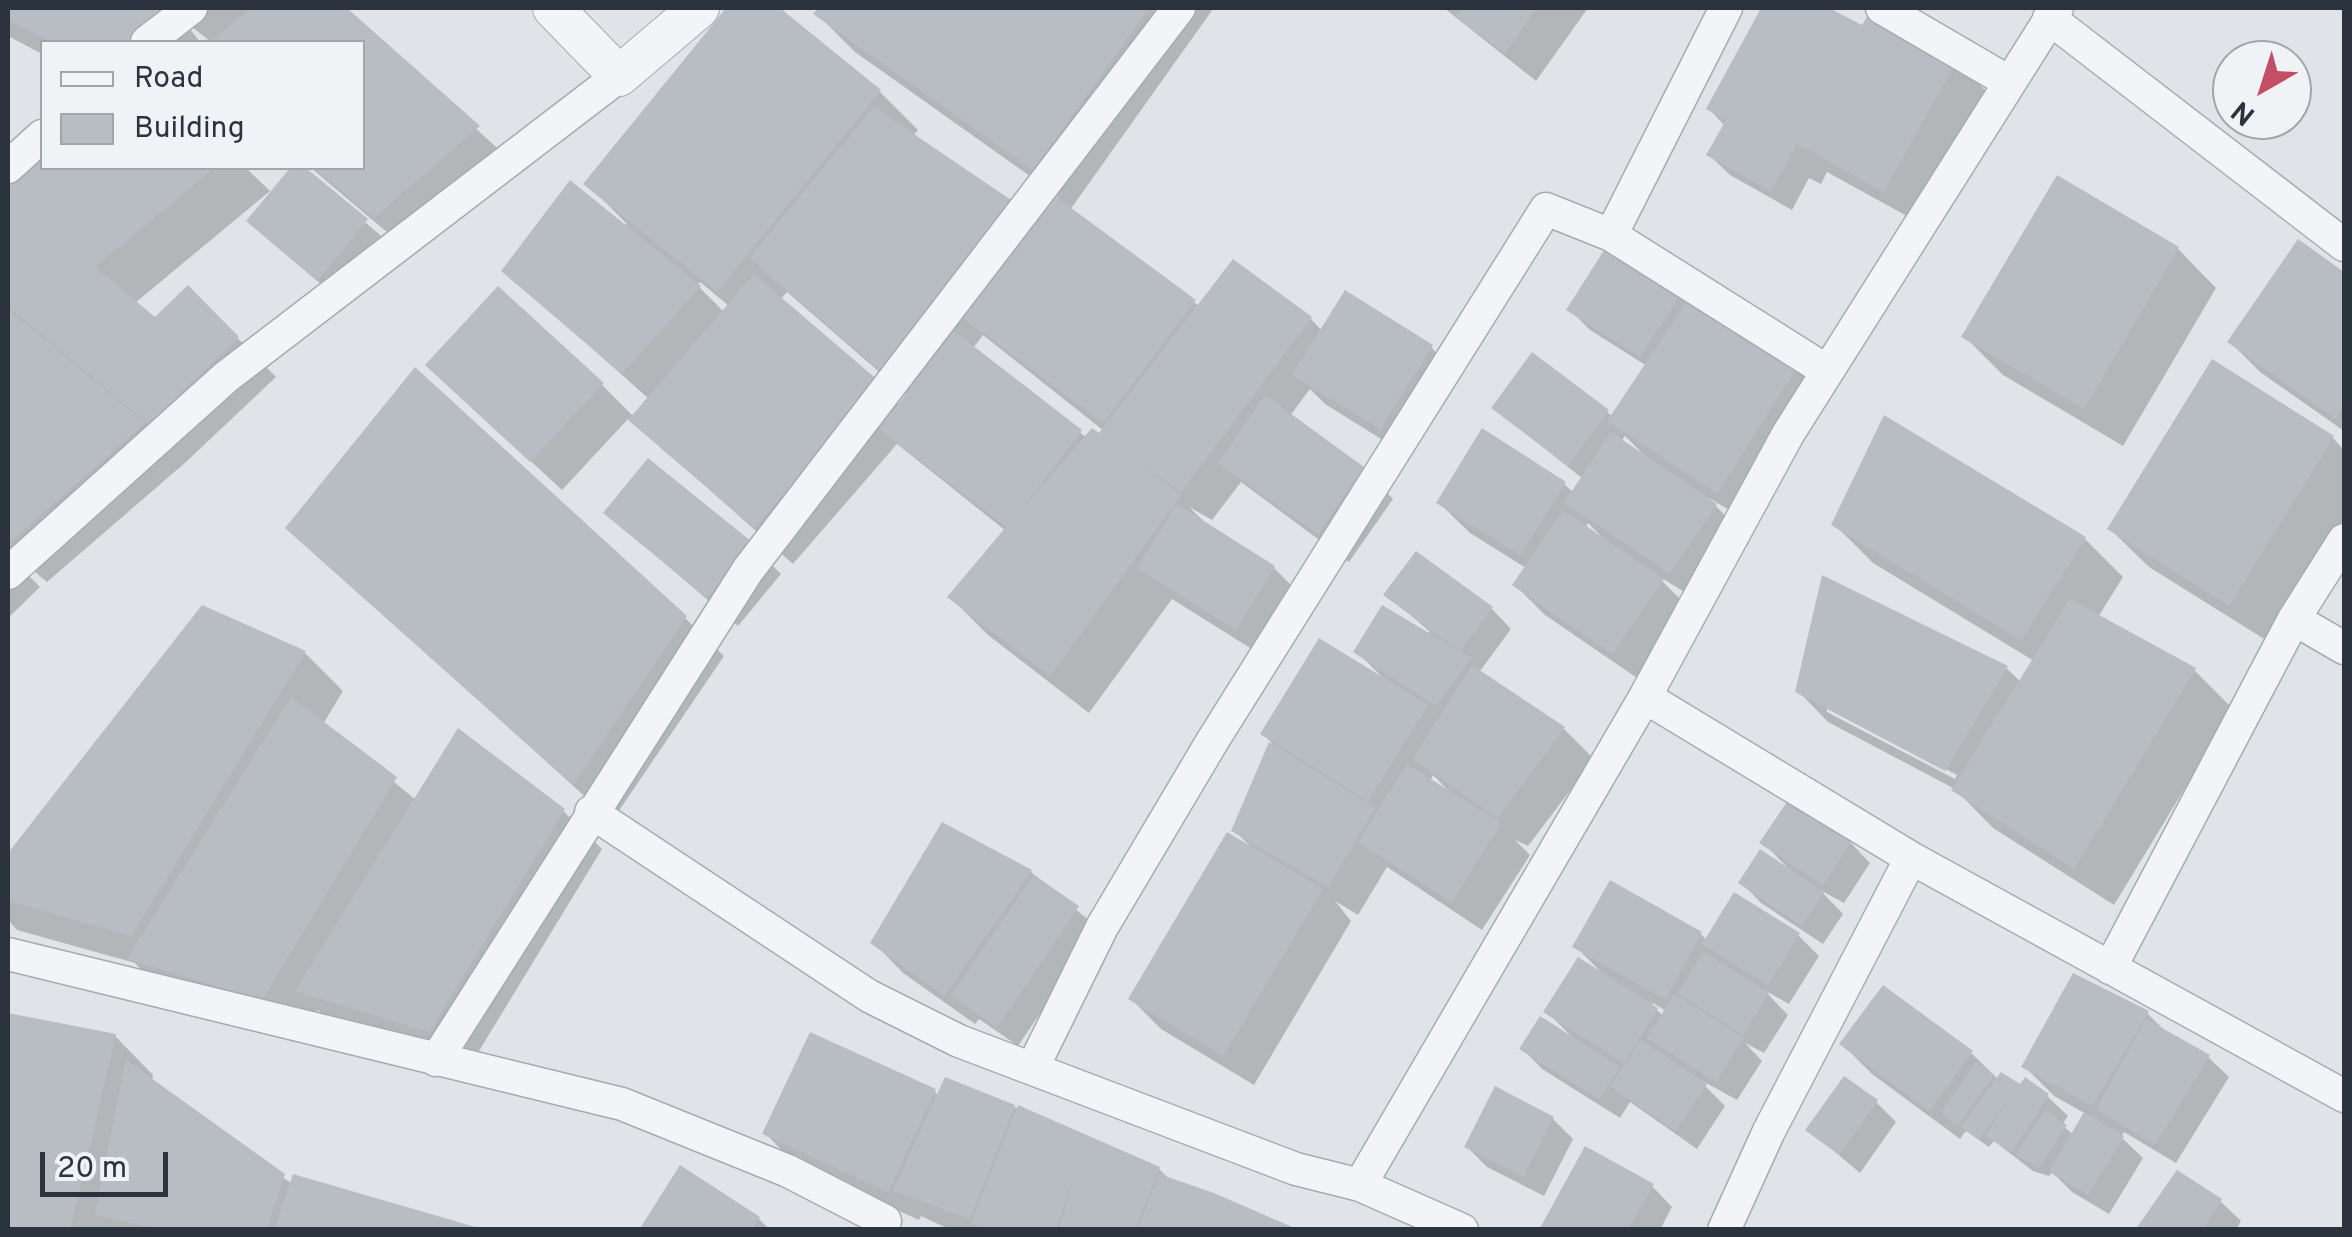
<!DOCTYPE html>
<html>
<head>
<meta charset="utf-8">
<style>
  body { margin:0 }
  #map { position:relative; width:2352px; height:1237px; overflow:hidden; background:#e0e4e8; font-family:Overpass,sans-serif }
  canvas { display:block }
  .frame { position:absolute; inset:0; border:10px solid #2a333e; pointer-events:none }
  .legend { position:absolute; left:40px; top:40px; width:325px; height:130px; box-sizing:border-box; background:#f0f3f6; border:2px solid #a1a6ac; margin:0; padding:12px 18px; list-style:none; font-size:30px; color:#2a333e }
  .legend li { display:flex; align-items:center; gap:20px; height:50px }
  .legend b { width:50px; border:2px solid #a1a6ac }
  .north { position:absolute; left:2212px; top:40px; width:100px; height:100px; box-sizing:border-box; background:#f0f3f6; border:2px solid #a1a6ac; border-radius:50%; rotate:219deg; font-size:28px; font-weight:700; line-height:40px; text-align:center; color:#2a333e }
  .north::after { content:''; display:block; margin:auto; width:35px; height:45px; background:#c34f67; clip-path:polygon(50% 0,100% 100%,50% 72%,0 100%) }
  .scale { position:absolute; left:40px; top:1152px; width:128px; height:45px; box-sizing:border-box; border:5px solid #2a333e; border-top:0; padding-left:12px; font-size:30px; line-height:35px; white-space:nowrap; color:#2a333e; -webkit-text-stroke:8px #f0f3f6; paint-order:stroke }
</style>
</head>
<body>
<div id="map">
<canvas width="2352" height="1237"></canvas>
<div class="frame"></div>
<ul class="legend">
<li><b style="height:12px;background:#f3f4f7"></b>Road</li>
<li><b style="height:28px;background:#b8bdc4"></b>Building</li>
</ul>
<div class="north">N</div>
<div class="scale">20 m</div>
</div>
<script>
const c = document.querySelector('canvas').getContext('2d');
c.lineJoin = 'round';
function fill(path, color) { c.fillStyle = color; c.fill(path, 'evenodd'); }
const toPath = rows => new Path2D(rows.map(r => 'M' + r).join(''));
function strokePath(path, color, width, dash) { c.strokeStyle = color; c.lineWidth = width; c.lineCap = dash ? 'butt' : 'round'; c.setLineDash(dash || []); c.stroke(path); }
fill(toPath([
  [8,8,343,8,516,165,414,255,311,168,362,168,362,42,211,42,183,20,200,42,42,42,42,54,8,36],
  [729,8,776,8,880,92,918,130,913,136,1013,204,1035,227,1058,196,855,52,817,14,821,8,1213,9,1070,210,1199,306,1311,319,1322,331,1431,347,1461,377,1410,457,1325,404,1310,389,1290,416,1363,468,1393,499,1349,562,1241,482,1212,520,1189,507,1210,527,1274,568,1304,598,1266,658,1172,599,1089,713,988,635,950,597,1006,531,897,444,793,564,629,418,562,490,459,395,602,385,634,417,649,399,505,271,627,224,586,183],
  [700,282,729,306,724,312,697,285],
  [787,292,907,396,900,405,781,299],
  [983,335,1104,431,1110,445,1087,438,974,347],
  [1444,8,1588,8,1536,81],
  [1764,8,1824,8,1863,29,1956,61,1986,91,1914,220,1827,172,1821,184,1809,178,1792,210,1730,175,1709,155,1725,126,1709,109],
  [8,141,34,167,42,161,42,168,246,168,270,191,135,303,155,321,188,288,276,377,186,462,47,582,12,553,9,556,40,587,8,618],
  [293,168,302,168,387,241,338,299,249,221],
  [2058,178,2178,249,2216,288,2123,446,2003,375,1965,337],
  [2299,243,2344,275,2344,431,2260,372,2230,342],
  [1609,248,1797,368,1827,398,1748,521,1707,497,1745,536,1701,602,1655,574,1692,611,1643,682,1545,615,1515,585,1526,568,1470,533,1439,503,1564,484,1574,493,1583,479,1494,408,1607,412,1613,417,1647,366,1590,330,1570,310],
  [1625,436,1644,455,1643,457,1621,442],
  [1588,523,1600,535,1598,537,1586,528],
  [1885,419,2085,539,2123,577,2098,617,2195,671,2233,709,2114,905,1993,828,1955,789,1828,722,1798,691,2006,668,2021,682,2034,661,1873,563,1834,524],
  [1827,706,1957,775,1955,779,1827,712],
  [2333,438,2344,450,2344,519,2269,642,2149,567,2110,529],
  [606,513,751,544,781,574,738,626],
  [288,528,685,618,724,656,612,821],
  [1386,594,1491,608,1511,629,1480,671,1564,729,1594,759,1528,846,1515,840,1530,855,1482,930,1387,867,1358,915,1335,901,1351,921,1254,1085,1161,1029,1131,999,1251,847,1234,830,1272,743,1263,734,1381,676,1356,651,1430,632],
  [1433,775,1446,788,1444,790,1430,781],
  [203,609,305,653,343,691,323,724,416,800,563,811,602,849,468,1069,336,1029,318,1010,301,1037,168,997,135,963,17,930,8,920,8,857],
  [943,826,1031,872,1098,928,1018,1046,979,1019,975,1024,903,973,873,942],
  [1850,842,1870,863,1844,903,1820,890,1843,914,1823,944,1761,903,1741,882,1786,866,1763,843],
  [1701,934,1707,941,1798,935,1819,956,1789,1004,1764,990,1788,1015,1764,1053,1745,1043,1762,1061,1737,1100,1697,1078,1725,1106,1697,1149,1630,1102,1620,1118,1542,1069,1522,1048,1570,1035,1547,1012,1600,971,1576,947],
  [1653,1003,1666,1011,1663,1016,1652,1005],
  [2147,1013,2168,1034,2208,1057,2229,1077,2176,1163,2124,1132,2121,1137,2143,1158,2109,1214,2072,1192,2052,1172,2049,1176,2033,1171,1994,1141,1989,1147,1966,1131,1960,1139,1872,1074,1842,1044,1971,1053,1999,1080,2047,1096,2068,1116,2062,1125,2074,1135,2086,1114,2054,1096,2024,1066],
  [8,1015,115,1036,153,1075,152,1081,292,1184,474,1230,8,1230],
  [934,1091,939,1096,1014,1107,1159,1169,1171,1181,1292,1229,951,1230,921,1216,919,1220,795,1164,765,1133],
  [1876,1102,1896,1122,1860,1173,1808,1129],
  [1553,1119,1573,1139,1544,1196,1487,1167,1467,1147],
  [1652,1186,1672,1207,1660,1230,1543,1227],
  [2220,1201,2241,1221,2236,1230,2138,1230],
  [759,1219,770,1230,642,1230]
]), '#0003');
fill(toPath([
  [8,8,164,8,129,42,52,42,8,20],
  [251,8,347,8,480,126,374,218,314,168,362,168,362,42,211,42],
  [726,8,780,8,881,90,717,292,583,184],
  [818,8,1149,8,1033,170,813,14],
  [1462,8,1537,8,1505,53,1455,17],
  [1761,8,1829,8,1862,25,1870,11,1957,59,1884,192,1797,144,1771,191,1706,155,1726,120,1706,109],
  [874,107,1014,202,887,376,749,258],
  [42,157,42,168,214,168,95,267,155,317,188,285,239,337,148,424,8,306,8,186],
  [290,168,306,168,368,219,317,281,246,221],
  [2057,175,2179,247,2084,409,1961,337],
  [570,180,701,286,622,374,501,271],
  [1055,196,1196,300,1103,423,963,318],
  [2298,239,2344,272,2344,406,2336,419,2227,342],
  [1608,244,1682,292,1640,357,1566,310],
  [1233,259,1312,317,1181,492,1126,454,1181,495,1050,676,947,597,1006,527,879,429,954,331,1082,430,1019,513,1092,428,1099,433],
  [754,274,880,382,754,528,628,420],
  [498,286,604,383,530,462,425,365],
  [1345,290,1433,345,1380,429,1292,375],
  [1688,300,1798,366,1717,493,1607,421],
  [8,309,145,423,8,544],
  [1532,352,1609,410,1568,466,1491,408],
  [2212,359,2334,436,2229,606,2107,529],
  [415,367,687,616,573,785,285,528],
  [1265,395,1364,467,1318,534,1218,463],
  [1884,415,2086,537,2021,640,1831,525],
  [1482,428,1566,482,1520,555,1436,503],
  [1611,432,1717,504,1670,573,1564,503],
  [648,458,752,542,707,598,603,513],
  [1177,504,1275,566,1236,630,1137,568],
  [1563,510,1664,579,1612,654,1512,585],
  [1416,551,1493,607,1460,651,1383,595],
  [1822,575,2008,666,1945,771,1795,692],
  [2070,599,2196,668,2074,869,1951,790],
  [202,605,306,651,131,936,8,901,8,853],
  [1382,605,1471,658,1436,706,1353,652],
  [1319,638,1428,705,1368,801,1260,734],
  [1472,665,1565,727,1497,818,1413,759],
  [291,697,397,777,262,1000,127,959],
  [458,728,565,809,429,1032,295,991],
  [1269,742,1375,808,1328,887,1231,831],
  [1407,764,1501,823,1452,902,1358,842],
  [1789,799,1852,840,1823,885,1759,843],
  [942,822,1032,870,944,996,870,943],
  [1227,832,1323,889,1223,1056,1128,999],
  [1760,849,1824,892,1802,926,1738,883],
  [1034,875,1079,906,997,1027,951,996],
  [1610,880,1702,932,1665,999,1572,947],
  [1734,892,1800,933,1768,985,1702,944],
  [1704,952,1769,993,1743,1035,1678,993],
  [1578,957,1658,1008,1624,1063,1543,1012],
  [2073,973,2149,1011,2092,1106,2021,1067],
  [1883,985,1973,1051,1929,1111,1839,1044],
  [1674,994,1743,1038,1716,1082,1647,1038],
  [8,1013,116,1034,70,1230,8,1230],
  [1540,1016,1620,1067,1599,1099,1519,1049],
  [2146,1019,2210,1055,2155,1145,2096,1109],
  [810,1032,936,1089,888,1192,762,1134],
  [1641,1040,1707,1084,1675,1131,1610,1086],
  [126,1060,285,1174,266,1230,166,1230,95,1215],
  [1976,1062,1994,1075,1958,1125,1941,1113],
  [2001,1072,2020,1084,2025,1077,2049,1094,2012,1152,1985,1136,2012,1094,1979,1139,1961,1127],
  [1844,1076,1878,1100,1839,1155,1805,1130],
  [945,1077,1015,1105,970,1219,893,1191],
  [1495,1086,1554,1117,1523,1177,1464,1147],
  [1018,1105,1160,1167,1135,1230,1059,1230,1077,1167,1056,1230,988,1230,971,1223],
  [2045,1110,2067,1125,2039,1168,2015,1155],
  [2084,1112,2124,1136,2088,1195,2049,1172],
  [1585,1146,1654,1184,1628,1230,1540,1228],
  [680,1165,760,1217,752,1230,639,1230],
  [2177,1170,2222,1199,2203,1230,2135,1230],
  [293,1174,479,1228,479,1230,274,1230],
  [1159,1174,1214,1193,1299,1230,1138,1230]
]), '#b8bdc4');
const minor = toPath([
  [1882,8,2009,82],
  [2049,18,2344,245],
  [147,42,191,8],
  [8,167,42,136],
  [1611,235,1726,8],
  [8,573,226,377,619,76],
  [2294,619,2344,648],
  [1645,697,1911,858,2344,1096],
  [591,812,869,996,959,1041,1296,1169,1360,1185,1645,697,1788,434,2057,8],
  [8,954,622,1104,788,1171,885,1221],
  [2110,968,2294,619,2344,540],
  [436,1060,748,570,1179,8],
  [1033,1067,1102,927,1213,740,1546,209,1611,235,1827,371],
  [1360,1185,1462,1230],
  [1724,1230,1769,1131,1911,858]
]);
const tertiary = toPath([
  [553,8,619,76,699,8]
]);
strokePath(minor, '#a6abb2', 35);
strokePath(tertiary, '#a6abb2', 42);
strokePath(minor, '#f3f4f7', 32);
strokePath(tertiary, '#f3f4f7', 40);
</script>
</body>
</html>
